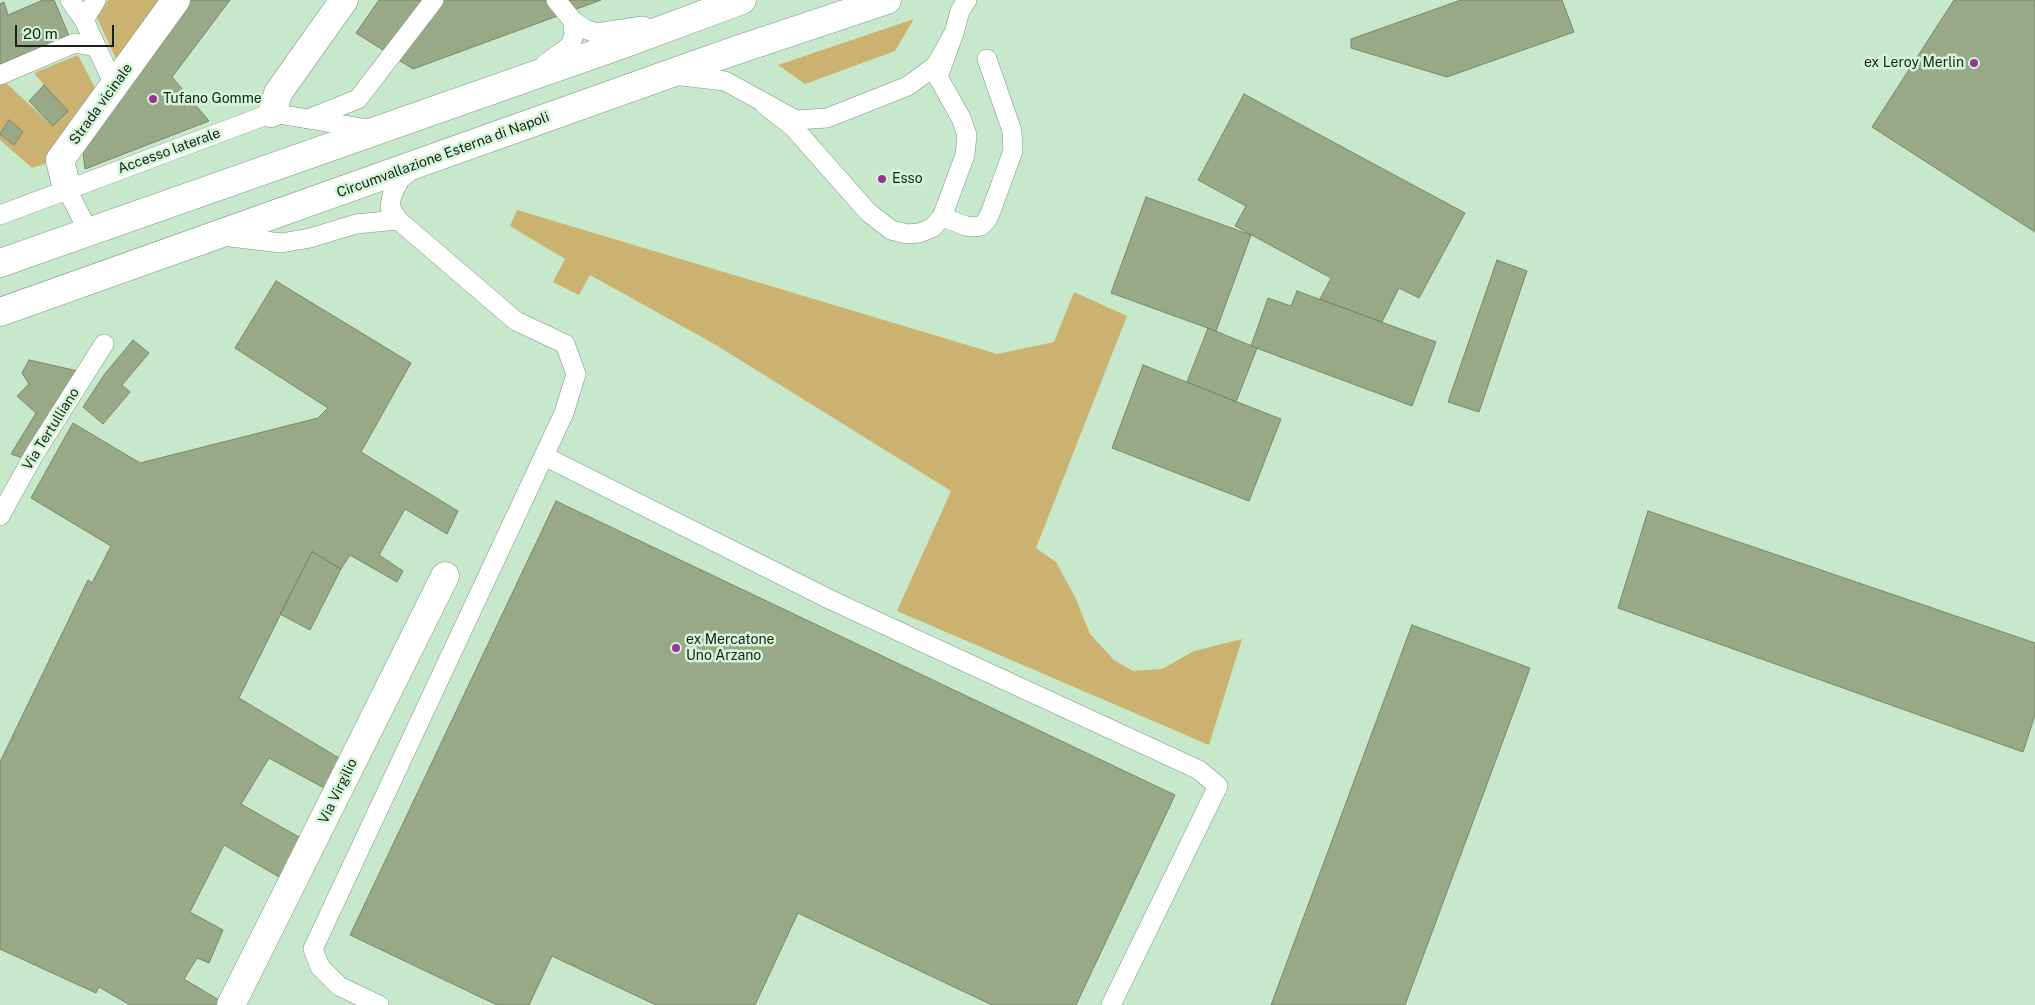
<!DOCTYPE html>
<html>
<head>
<meta charset="utf-8">
<style>
  body { margin:0 }
  #map { position:relative; width:2035px; height:1005px; overflow:hidden; background:#c7e8cb; font-family:"Public Sans",sans-serif }
  canvas { display:block }
  .scale { position:absolute; left:15px; top:25px; width:99px; height:22px; box-sizing:border-box; border:2px solid #172318; border-top:0; padding-left:6px; font-size:15px; line-height:18px; white-space:nowrap; color:#172318; -webkit-text-stroke:4px #d4f5d8; paint-order:stroke }
</style>
</head>
<body>
<div id="map">
<canvas width="2035" height="1005"></canvas>
<div class="scale">20 m</div>
</div>
<script>
const c = document.querySelector('canvas').getContext('2d');
c.lineJoin = 'round';
function fill(path, color) { c.fillStyle = color; c.fill(path, 'evenodd'); }
const toPath = rows => new Path2D(rows.map(r => 'M' + r).join(''));
function strokePath(path, color, width, dash) { c.strokeStyle = color; c.lineWidth = width; c.lineCap = dash ? 'butt' : 'round'; c.setLineDash(dash || []); c.stroke(path); }
function write(font, color, halo, rows, align = 'center') {
  c.font = font + ' "Public Sans",sans-serif'; c.lineWidth = 5; c.setLineDash([]); c.textBaseline = 'middle'; c.strokeStyle = halo; c.fillStyle = color; for (const [text, x, y, turn = 0] of rows) {
    c.save(); c.translate(x, y); c.rotate((+turn || 0) * Math.PI / 180); c.textAlign = isNaN(turn) ? turn : align; if (halo) c.strokeText(text, 0, 0); c.fillText(text, 0, 0); c.restore();
  }
}
fill(toPath([
  [108,0,168,0,120,67,97,18],
  [914,19,895,51,805,84,778,65],
  [78,55,99,96,53,161,32,168,0,140,0,85,6,83,53,126,44,85,34,73],
  [517,210,997,354,1054,342,1074,292,1127,316,1036,548,1056,562,1075,597,1090,634,1114,660,1133,671,1162,669,1194,651,1242,639,1209,745,897,611,951,491,716,345,590,275,579,295,553,282,565,259,510,226]
]), '#ccb270');
const building = toPath([
  [43,0,54,0,70,38,26,58,25,54,0,64,0,4,4,2,8,15,43,0],
  [187,0,230,0,172,77,209,121,85,169,82,144,187,0],
  [379,0,601,0,413,69,356,33,379,0],
  [1461,0,1562,0,1574,32,1447,77,1351,48,1351,39,1461,0],
  [1954,0,2035,0,2035,232,1872,127,1954,0],
  [44,85,68,111,53,126,29,101,44,85],
  [1244,94,1465,213,1419,298,1399,288,1382,322,1320,299,1331,278,1235,226,1246,206,1198,180,1244,94],
  [9,120,23,132,14,145,0,134,9,120],
  [1146,197,1251,235,1216,331,1111,293,1146,197],
  [1497,260,1527,271,1479,412,1448,402,1497,260],
  [276,281,411,363,361,452,458,511,447,534,405,509,379,555,403,571,397,582,350,555,341,569,312,551,239,698,339,758,324,788,269,758,241,804,299,837,281,878,224,845,190,912,223,930,209,963,197,958,184,979,219,1000,217,1005,130,1005,99,987,96,993,0,949,0,762,88,580,92,583,111,546,31,498,73,423,140,463,318,418,328,408,235,348,276,281],
  [1297,291,1436,342,1412,406,1251,346,1268,298,1291,306,1297,291],
  [1208,328,1257,348,1236,402,1187,382,1208,328],
  [133,340,149,353,122,385,130,392,103,424,83,407,104,375,133,340],
  [29,360,78,371,23,458,11,454,36,413,17,396,29,384,22,373,29,360],
  [1143,365,1281,419,1249,501,1112,448,1143,365],
  [556,501,1175,795,1076,1005,992,1005,798,913,755,1005,656,1005,552,956,529,1005,497,1005,350,935,556,501],
  [1648,511,2035,643,2035,715,2023,752,1618,608,1648,511],
  [312,552,341,569,310,630,280,614,312,552],
  [1412,625,1530,668,1405,1005,1271,1005,1412,625]
]);
fill(building, '#99a987');
strokePath(building, '#788867', 1);
const service = toPath([
  [70,0,84,20,114,85],
  [556,0,573,21,585,29,596,33,643,26],
  [84,20,96,0],
  [545,64,570,46,574,35,573,21],
  [0,75,75,43,96,47],
  [673,75,725,81,796,120,827,118,908,86,936,65,954,33,960,11,967,0],
  [765,105,793,127,868,212,891,230,907,234,919,233,932,228,942,217,965,155,967,135,961,118,938,77,954,33],
  [308,119,358,99,434,0],
  [67,189,88,231],
  [0,215,272,113,374,130],
  [942,217,966,226,973,227,981,226,987,220,991,211,1013,151,1012,131,987,59],
  [222,236,281,243,310,238,356,224,398,220],
  [544,456,833,601,1199,770,1218,786,1111,1005],
  [0,516,35,453,104,344],
  [379,1005,339,986,320,967,313,949,564,413,576,374,565,344,516,321,398,220,390,207,392,195,400,179,415,167]
]);
const minor = toPath([
  [272,113,278,93,344,0],
  [67,189,60,160,176,0],
  [231,1005,445,576]
]);
const trunk = toPath([
  [0,263,626,43,742,0],
  [0,312,731,52,887,0]
]);
strokePath(service, '#7a987e', 20);
strokePath(minor, '#7a987e', 29);
strokePath(trunk, '#7a987e', 29);
strokePath(service, '#fff', 19);
strokePath(minor, '#fff', 28);
strokePath(trunk, '#fff', 28);
for (const [x, y, r, color] of [
  [1974,63,5,"#993297"],
  [153,99,5,"#993297"],
  [882,179,5,"#993297"],
  [676,648,5,"#993297"]
]) { const dot = new Path2D(); dot.arc(x, y, r, 0, 2 * Math.PI); c.fillStyle = color; c.fill(dot); strokePath(dot, '#d4f5d8', 2); }
write('14px', '#172318', '#d4f5d8', [
  ["ex Leroy Merlin",1964,63,"right"],
  ["Tufano Gomme",163,99],
  ["Esso",892,179],
  ["ex Mercatone",686,640],
  ["Uno Arzano",686,656]
], 'left');
write('14px', '#172318', '#d4f5d8', [
  ["Strada vicinale",101,104,-54],
  ["Accesso laterale",169,151,-20],
  ["Circumvallazione Esterna di Napoli",443,155,-20],
  ["Via Tertulliano",51,429,-58],
  ["Via Virgilio",338,791,-64]
]);
</script>
</body>
</html>
